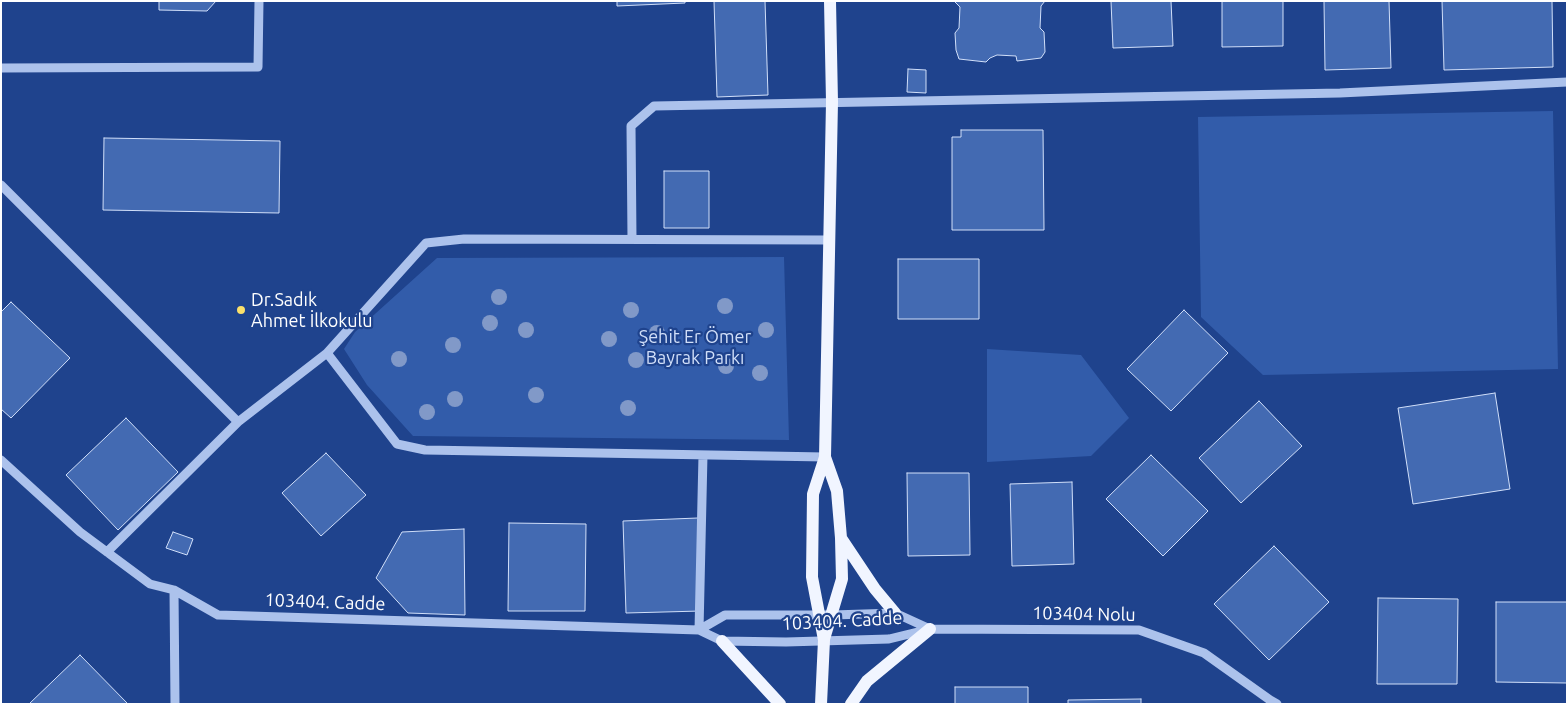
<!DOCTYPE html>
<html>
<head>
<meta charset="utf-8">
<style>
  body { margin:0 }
  #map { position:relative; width:1568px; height:705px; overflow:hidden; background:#1f438d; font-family:Ubuntu,sans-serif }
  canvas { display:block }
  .frame { position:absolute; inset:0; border:2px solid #fff; pointer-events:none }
</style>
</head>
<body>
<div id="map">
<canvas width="1568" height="705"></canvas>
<div class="frame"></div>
</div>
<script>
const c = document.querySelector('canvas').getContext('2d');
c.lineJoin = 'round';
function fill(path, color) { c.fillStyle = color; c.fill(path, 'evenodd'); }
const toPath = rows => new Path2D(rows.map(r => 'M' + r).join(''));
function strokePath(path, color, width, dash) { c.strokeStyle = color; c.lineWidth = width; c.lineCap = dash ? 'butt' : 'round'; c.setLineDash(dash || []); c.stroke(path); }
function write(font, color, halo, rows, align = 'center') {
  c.font = font + ' Ubuntu,sans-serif'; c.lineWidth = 4.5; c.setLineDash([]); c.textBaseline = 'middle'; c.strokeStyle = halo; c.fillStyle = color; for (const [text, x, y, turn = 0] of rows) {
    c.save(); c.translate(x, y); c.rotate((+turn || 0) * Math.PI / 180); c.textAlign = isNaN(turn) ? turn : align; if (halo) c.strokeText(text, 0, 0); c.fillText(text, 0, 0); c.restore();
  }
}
fill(toPath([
  [1553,111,1558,369,1263,375,1201,317,1198,117],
  [784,257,789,440,413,436,367,385,344,349,355,332,437,258],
  [987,349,1081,355,1129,418,1091,456,987,462]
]), '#325caa');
const building = toPath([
  [159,1,216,1,207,11,159,10,159,1],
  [617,1,685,1,685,3,617,6,617,1],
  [714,1,765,1,768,95,717,97,714,1],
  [954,1,1045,1,1041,6,1040,28,1044,32,1045,52,1041,58,1017,61,1016,56,997,55,990,58,986,62,959,59,956,50,955,33,959,28,960,7,954,1],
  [1111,1,1171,1,1173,46,1113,48,1111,1],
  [1222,1,1283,1,1283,46,1222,47,1222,1],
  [1324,1,1389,1,1391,68,1325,70,1324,1],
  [1442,1,1552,1,1553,67,1444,70,1442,1],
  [908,69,926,70,926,93,907,92,908,69],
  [961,130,1043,130,1044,230,952,230,952,137,961,137,961,130],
  [104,138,280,141,279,213,103,210,104,138],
  [664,171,709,171,709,228,664,228,664,171],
  [898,259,979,259,979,319,898,319,898,259],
  [11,302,70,358,11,418,1,409,1,312,11,302],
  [1184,310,1228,353,1171,411,1127,369,1184,310],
  [1495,393,1510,489,1413,504,1398,408,1495,393],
  [1259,401,1302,446,1241,503,1199,458,1259,401],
  [126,418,178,472,118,530,66,475,126,418],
  [326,453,366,495,321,536,282,493,326,453],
  [1151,455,1208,511,1163,556,1106,499,1151,455],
  [907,473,969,473,970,555,908,556,907,473],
  [1072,482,1074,564,1012,566,1010,484,1072,482],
  [698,518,701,611,626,613,623,521,698,518],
  [509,523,586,524,585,611,508,611,509,523],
  [464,529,465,615,408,613,376,578,402,532,464,529],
  [173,532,193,539,187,555,166,548,173,532],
  [1274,546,1329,602,1269,660,1214,604,1274,546],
  [1378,598,1458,599,1457,684,1377,684,1378,598],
  [1496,602,1567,602,1567,683,1496,682,1496,602],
  [80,655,128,704,29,704,80,655],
  [955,687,1028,687,1028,704,955,704,955,687],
  [1141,699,1141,704,1068,704,1068,700,1141,699]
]);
fill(building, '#436ab2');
strokePath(building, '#d1dff9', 1);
strokePath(toPath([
  [1,68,258,67,259,1],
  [1,185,238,422],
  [632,239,631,126,654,106,1340,93,1567,82],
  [327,353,397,444,425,450,825,457],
  [1,460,80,532,150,584,174,590,218,615,699,630,722,641,786,642,889,639,930,629,1139,630,1204,653,1270,700,1277,704],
  [107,552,238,422,327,353,426,243,464,239,829,240],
  [174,590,175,704],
  [699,630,725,615,833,615,895,613,930,629],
  [699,630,703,455]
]), '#acc2ec', 9);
strokePath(toPath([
  [841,538,875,589,895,613],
  [824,639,842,579,841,538,837,491,825,457],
  [722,641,780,704],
  [821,704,824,640,812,577,813,494,825,457,832,102,830,1],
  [851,704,867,681,930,629]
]), '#f1f5ff', 12);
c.fillStyle = '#8199c8';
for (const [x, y] of [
  [499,297],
  [725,306],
  [631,310],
  [490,323],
  [526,330],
  [766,330],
  [657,333],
  [609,339],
  [453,345],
  [399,359],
  [636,360],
  [726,366],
  [760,373],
  [536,395],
  [455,399],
  [628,408],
  [427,412]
]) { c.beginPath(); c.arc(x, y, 8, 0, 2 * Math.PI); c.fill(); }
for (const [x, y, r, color] of [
  [241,310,5,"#fbe06b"]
]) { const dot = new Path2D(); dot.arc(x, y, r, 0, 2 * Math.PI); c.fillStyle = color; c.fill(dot); strokePath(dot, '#1f438d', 2); }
write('18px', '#fff', '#1f438d', [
  ["Dr.Sadık",251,300],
  ["Ahmet İlkokulu",251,321]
], 'left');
write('18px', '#d1dff9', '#1f438d', [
  ["Şehit Er Ömer",695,337],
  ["Bayrak Parkı",695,358]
]);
write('18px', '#fff', '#1f438d', [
  ["103404. Cadde",325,602,2],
  ["103404 Nolu",1084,614,1],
  ["103404. Cadde",842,621,-3]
]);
</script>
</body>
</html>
